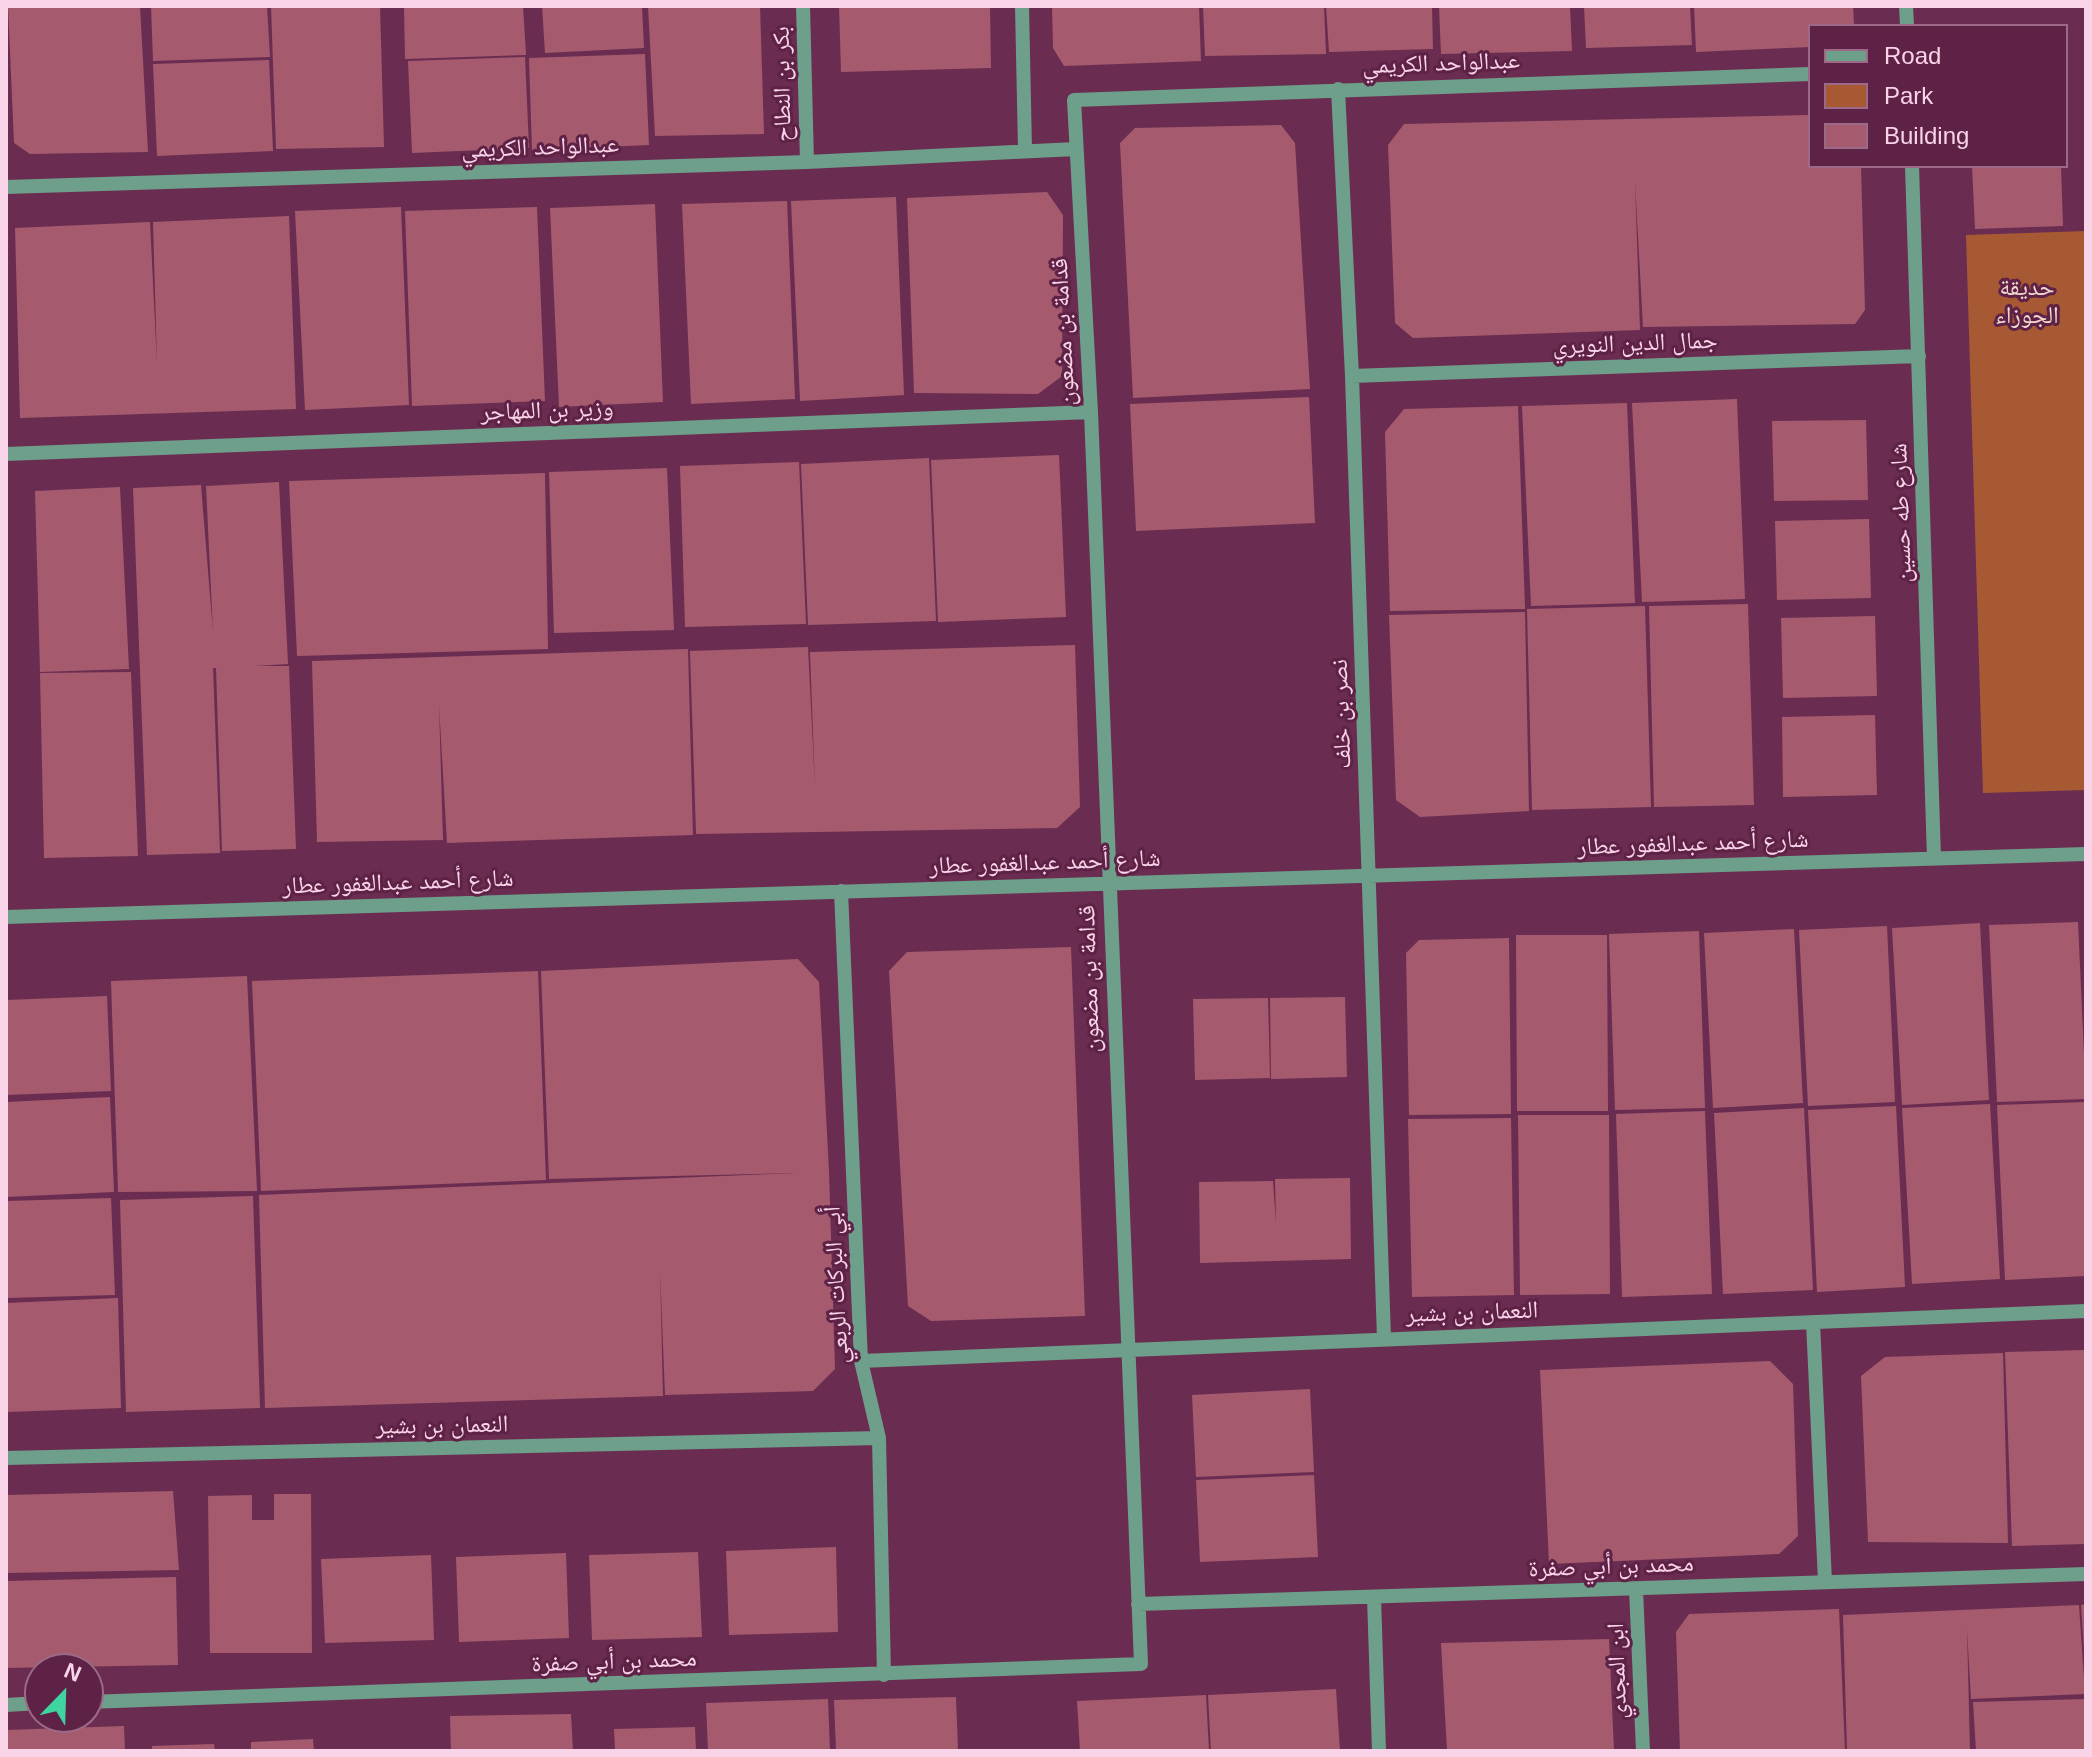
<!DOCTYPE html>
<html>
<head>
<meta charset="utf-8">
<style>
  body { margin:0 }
  #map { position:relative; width:2092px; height:1757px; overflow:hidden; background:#6a2d51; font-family:Arial,sans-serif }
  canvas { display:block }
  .frame { position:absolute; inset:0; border:8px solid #f9d3e7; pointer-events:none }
  .legend { position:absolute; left:1808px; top:24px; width:260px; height:144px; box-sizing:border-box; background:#5e2246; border:2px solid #9c6986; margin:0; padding:10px 14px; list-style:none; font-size:24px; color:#f9d3e7 }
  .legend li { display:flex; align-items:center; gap:16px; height:40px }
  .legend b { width:40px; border:2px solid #9c6986 }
  .north { position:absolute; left:24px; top:1653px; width:80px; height:80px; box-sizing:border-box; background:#5e2246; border:2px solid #9c6986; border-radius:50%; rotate:23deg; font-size:22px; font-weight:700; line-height:32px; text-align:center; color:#f9d3e7 }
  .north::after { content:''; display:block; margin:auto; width:28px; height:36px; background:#40d4a1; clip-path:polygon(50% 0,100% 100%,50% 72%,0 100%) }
</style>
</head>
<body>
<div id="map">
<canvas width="2092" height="1757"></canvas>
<div class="frame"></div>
<ul class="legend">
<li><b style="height:10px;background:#6e9f8a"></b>Road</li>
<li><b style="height:22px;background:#a75933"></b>Park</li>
<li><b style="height:22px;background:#a55b6d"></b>Building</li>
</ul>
<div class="north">N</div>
</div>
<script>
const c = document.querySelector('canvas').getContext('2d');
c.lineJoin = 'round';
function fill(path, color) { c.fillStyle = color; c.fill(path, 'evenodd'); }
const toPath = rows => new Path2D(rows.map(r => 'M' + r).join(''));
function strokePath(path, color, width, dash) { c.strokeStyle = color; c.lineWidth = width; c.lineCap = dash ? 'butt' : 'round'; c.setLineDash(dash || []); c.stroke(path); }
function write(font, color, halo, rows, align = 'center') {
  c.font = font + ' Arial,"Noto Naskh Arabic",sans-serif'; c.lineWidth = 6; c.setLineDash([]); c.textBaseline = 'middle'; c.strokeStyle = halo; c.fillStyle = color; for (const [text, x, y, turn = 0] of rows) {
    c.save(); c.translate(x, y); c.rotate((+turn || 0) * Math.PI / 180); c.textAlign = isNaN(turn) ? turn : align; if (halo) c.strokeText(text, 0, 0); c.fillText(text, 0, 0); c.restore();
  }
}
fill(toPath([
  [2086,231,2086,790,1983,793,1966,235]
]), '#a75933');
fill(toPath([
  [8,6,140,6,148,152,30,154,14,143],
  [151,6,267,6,270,57,153,61],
  [271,6,380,6,384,147,276,149],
  [404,6,523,6,526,55,405,59],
  [542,6,642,6,644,48,545,53],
  [648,6,760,6,764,134,655,136],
  [839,6,990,6,991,68,841,72],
  [1052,6,1199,6,1201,61,1064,66,1053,48],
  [1203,6,1324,6,1326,54,1205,56],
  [1326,6,1432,6,1433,49,1329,52],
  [1439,6,1570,6,1572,51,1441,54],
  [1584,6,1690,6,1692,45,1586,48],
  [1694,6,1853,6,1854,26,1810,26,1810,47,1696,52],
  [645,54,649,145,532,150,529,58],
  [525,57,529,148,412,153,408,61],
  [269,60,273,151,157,156,153,64],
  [1810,115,1810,166,1861,166,1865,310,1855,324,1643,327,1635,182,1640,330,1413,338,1395,323,1388,145,1404,124],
  [1281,125,1295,143,1310,389,1133,398,1120,143,1135,128],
  [1972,166,2061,166,2063,226,1975,229],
  [1047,192,1063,215,1062,376,1038,394,914,393,907,198],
  [896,197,904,395,800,401,791,201],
  [787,201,795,399,691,404,682,204],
  [655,204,663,402,559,407,550,208],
  [401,207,409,405,305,410,295,211],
  [537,207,545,401,412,406,405,211],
  [289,216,296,409,20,418,15,228,150,222,157,363,153,222],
  [1309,397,1315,523,1136,531,1130,404],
  [1737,399,1745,599,1642,602,1632,403],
  [1627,403,1635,603,1531,606,1522,406],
  [1518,406,1525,609,1390,611,1385,432,1404,409],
  [1866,420,1868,500,1774,501,1772,421],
  [1059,455,1066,617,938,622,931,460],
  [929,458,936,621,808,625,801,464],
  [799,462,806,624,685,627,680,466],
  [667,468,674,630,554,633,549,472],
  [545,473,548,649,297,656,289,481],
  [279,482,288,664,255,666,289,666,296,849,222,851,216,668,213,668,220,853,147,855,133,488,201,485,213,632,206,486],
  [120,487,129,669,40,672,35,491],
  [1869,519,1871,598,1777,600,1775,521],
  [1748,604,1754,805,1654,807,1649,606],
  [1645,606,1651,807,1532,810,1527,609],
  [1525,612,1529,811,1420,817,1396,800,1389,615],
  [1875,616,1877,696,1783,698,1781,618],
  [1075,645,1080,807,1057,828,696,834,690,651,808,647,815,788,810,652],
  [688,649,693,835,447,843,439,705,443,840,317,842,312,661],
  [131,672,138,856,44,858,40,673],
  [1875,715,1877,795,1783,797,1782,717],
  [2078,922,2086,1099,1997,1102,1989,925],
  [1980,923,1989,1100,1902,1105,1892,928],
  [1887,926,1895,1102,1808,1106,1799,930],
  [1794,929,1803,1103,1713,1108,1704,933],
  [1699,931,1705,1108,1615,1110,1609,934],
  [1516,935,1607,935,1608,1111,1517,1111],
  [1509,938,1511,1114,1409,1115,1406,953,1419,940],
  [1071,947,1085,1316,931,1321,908,1306,889,971,907,952],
  [798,959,819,982,829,1171,835,1369,813,1391,665,1395,660,1270,663,1396,265,1408,259,1195,796,1173,549,1179,541,971],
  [538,971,546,1180,261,1191,252,981],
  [247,976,257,1191,118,1192,111,981],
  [107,996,111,1091,6,1095,6,1000],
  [1345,997,1347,1077,1271,1079,1270,998],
  [1268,998,1270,1078,1195,1080,1193,999],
  [110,1097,114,1192,6,1197,6,1102],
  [2086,1102,2086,1276,2005,1280,1997,1105],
  [1990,1104,2000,1279,1912,1284,1902,1108],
  [1896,1106,1905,1287,1817,1292,1808,1110],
  [1804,1108,1813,1290,1723,1294,1714,1113],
  [1705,1111,1712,1294,1622,1297,1616,1114],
  [1518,1115,1609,1115,1610,1294,1520,1295],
  [1511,1118,1514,1295,1412,1297,1408,1119],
  [1350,1178,1351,1259,1200,1263,1199,1182,1273,1181,1276,1223,1275,1179],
  [253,1196,260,1408,126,1412,120,1200],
  [111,1198,115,1295,6,1298,6,1201],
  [118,1298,121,1408,6,1412,6,1303],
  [2086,1350,2086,1544,2012,1546,2005,1352],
  [2003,1353,2008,1543,1868,1542,1861,1376,1885,1357],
  [1770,1361,1793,1384,1798,1536,1779,1554,1549,1564,1540,1370],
  [1310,1389,1314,1472,1196,1477,1192,1395],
  [1314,1475,1318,1557,1200,1562,1196,1480],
  [173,1491,179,1570,6,1573,6,1495],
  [274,1494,311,1494,312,1653,210,1653,208,1496,252,1495,252,1520,274,1520],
  [836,1547,838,1632,729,1635,726,1551],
  [698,1552,702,1637,592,1640,589,1555],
  [566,1553,569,1638,459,1642,456,1557],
  [431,1555,434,1640,325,1643,321,1559],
  [176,1577,178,1665,6,1668,6,1581],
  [2086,1604,2086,1650,2084,1650,2081,1605],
  [2079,1605,2085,1694,1971,1699,1967,1629,1970,1751,1847,1751,1843,1615],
  [1839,1609,1845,1751,1680,1751,1676,1632,1689,1614],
  [1609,1639,1614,1751,1447,1751,1441,1643],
  [1336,1689,1340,1751,1211,1751,1208,1695],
  [1206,1695,1209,1751,1080,1751,1077,1701],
  [956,1697,958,1751,836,1751,834,1700],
  [828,1699,830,1751,708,1751,706,1703],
  [2086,1699,2086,1751,1976,1751,1973,1702],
  [571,1714,573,1751,451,1751,450,1716],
  [124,1726,125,1751,6,1751,6,1730],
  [695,1727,696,1751,615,1751,614,1729],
  [313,1739,314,1751,251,1751,251,1742],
  [214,1744,215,1751,152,1751,152,1746]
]), '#a55b6d');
strokePath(toPath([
  [803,6,807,162],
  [1022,6,1025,150],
  [1906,6,1907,26],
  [1338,89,1352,376,1384,1338],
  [1912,166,1934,858],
  [6,187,807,162,1076,149],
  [1352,376,1919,356],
  [6,454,1091,412],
  [841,891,861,1361,879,1438,884,1675],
  [6,917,2086,854],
  [1813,1322,1825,1582],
  [861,1361,2086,1311],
  [6,1458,879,1438],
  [1636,1589,1643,1751],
  [1374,1597,1379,1751],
  [1138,1604,2086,1574],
  [88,1702,1141,1664,1091,412,1074,100,1810,74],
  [6,1705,40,1703]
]), '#6e9f8a', 14);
write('24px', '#f9d3e7', '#5e2246', [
  ["عبدالواحد الكريمي",1441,64,-2],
  ["بكر بن النطاح",783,84,-91],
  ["عبدالواحد الكريمي",540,148,-2],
  ["قدامة بن مضعون",1064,332,-93],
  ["جمال الدين النويري",1635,344,-2],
  ["وزير بن المهاجر",547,411,-2],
  ["شارع طه حسين",1902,513,-92],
  ["نصر بن خلف",1342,714,-92],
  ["شارع أحمد عبدالغفور عطار",1693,844,-2],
  ["شارع أحمد عبدالغفور عطار",1045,863,-2],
  ["شارع أحمد عبدالغفور عطار",398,883,-2],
  ["قدامة بن مضعون",1090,979,-92],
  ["أبي البركات الربعي",837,1285,-93],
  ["النعمان بن بشير",1472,1313,-2],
  ["النعمان بن بشير",442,1426,-1],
  ["محمد بن أبي صفرة",1611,1567,-2],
  ["محمد بن أبي صفرة",614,1662,-2],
  ["ابن المجدي",1618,1671,-92]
]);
write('24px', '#f3d9cd', '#5e2246', [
  ["حديقة",2027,288],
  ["الجوزاء",2027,316]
]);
</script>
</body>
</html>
